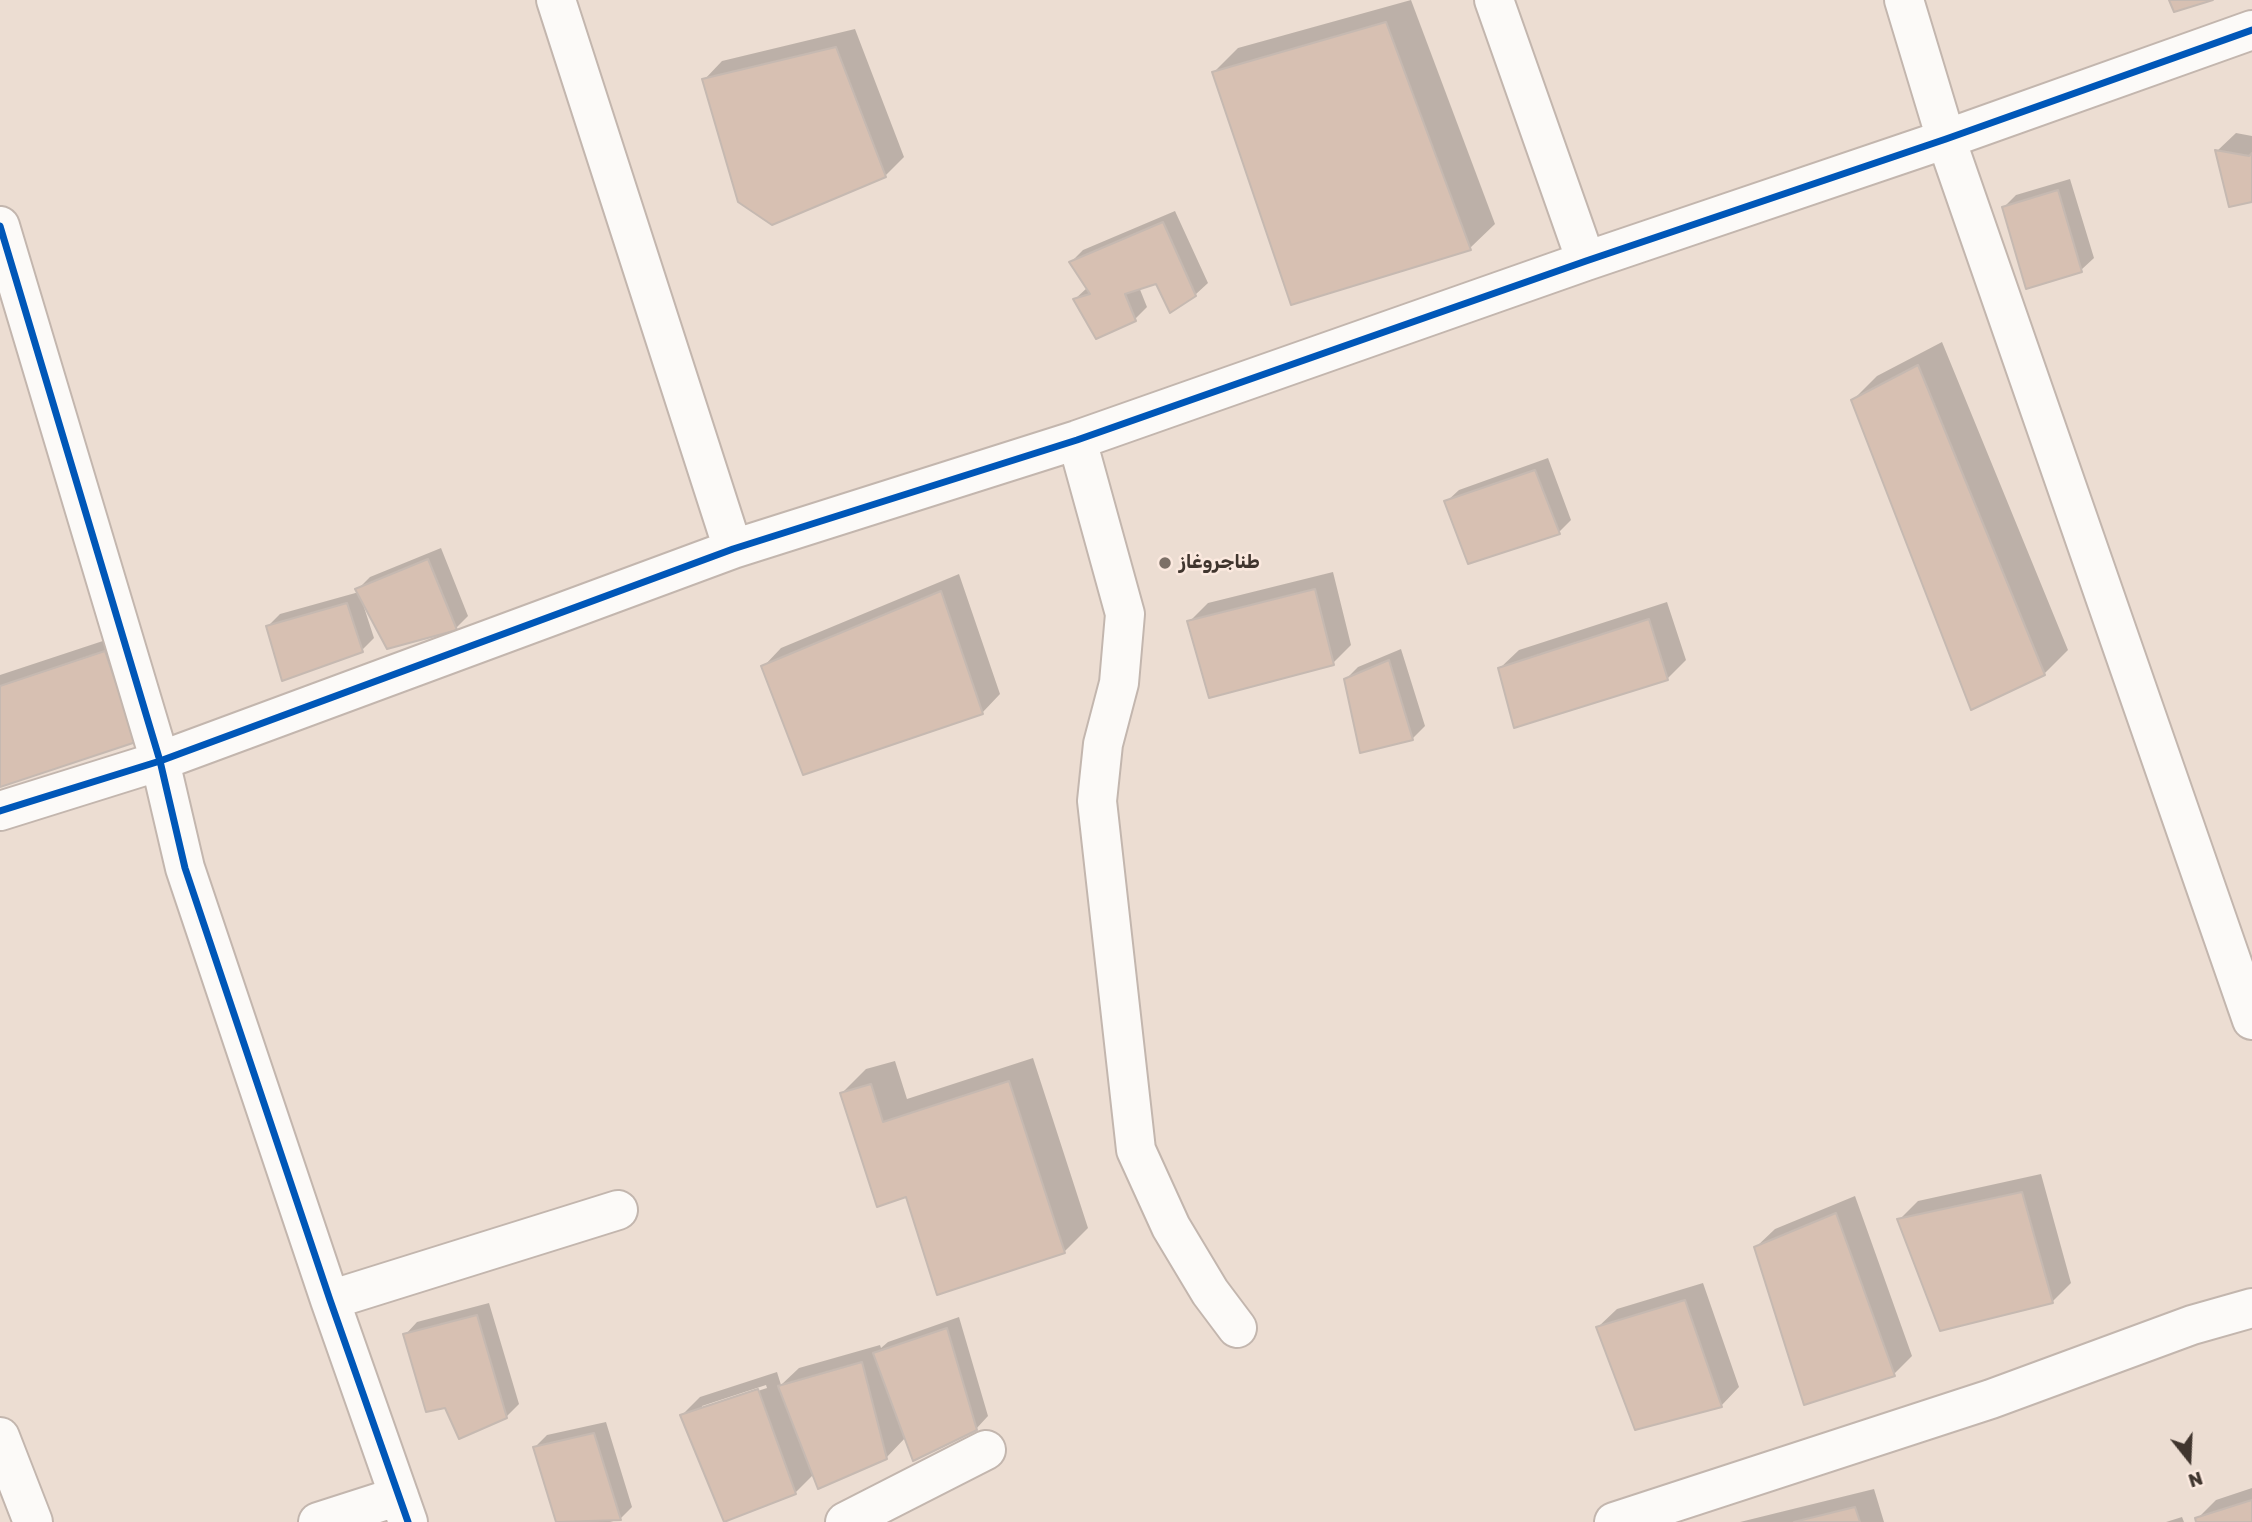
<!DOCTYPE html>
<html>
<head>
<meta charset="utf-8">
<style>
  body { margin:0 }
  #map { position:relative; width:2252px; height:1522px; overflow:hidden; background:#ecddd2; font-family:Rubik,sans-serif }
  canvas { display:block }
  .north { position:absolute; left:2154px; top:1424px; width:70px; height:70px; -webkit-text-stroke:5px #fbe9df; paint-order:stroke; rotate:162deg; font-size:19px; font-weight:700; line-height:28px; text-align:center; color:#40352e }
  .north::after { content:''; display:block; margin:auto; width:24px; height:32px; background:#40352e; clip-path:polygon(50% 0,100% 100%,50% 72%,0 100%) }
</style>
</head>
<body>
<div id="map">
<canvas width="2252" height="1522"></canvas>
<div class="north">N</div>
</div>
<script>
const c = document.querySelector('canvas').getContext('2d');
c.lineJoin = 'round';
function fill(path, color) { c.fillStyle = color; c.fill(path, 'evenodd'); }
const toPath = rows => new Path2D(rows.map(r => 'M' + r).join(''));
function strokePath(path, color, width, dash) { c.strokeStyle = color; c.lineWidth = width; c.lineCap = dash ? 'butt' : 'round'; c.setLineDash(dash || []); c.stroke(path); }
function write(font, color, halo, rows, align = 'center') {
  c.font = font + ' Rubik,Vazirmatn,sans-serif'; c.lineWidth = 5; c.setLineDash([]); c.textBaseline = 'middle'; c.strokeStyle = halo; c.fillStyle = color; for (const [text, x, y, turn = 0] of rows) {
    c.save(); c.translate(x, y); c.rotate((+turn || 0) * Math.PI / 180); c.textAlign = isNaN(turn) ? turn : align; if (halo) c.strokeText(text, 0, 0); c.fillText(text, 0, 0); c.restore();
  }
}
fill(toPath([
  [1411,0,1495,224,1470,248,1292,302,1214,72,1238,48],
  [855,29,904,157,885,176,704,80,722,61],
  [2236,133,2252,136,2252,200,2217,151],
  [2070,179,2094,258,2081,270,2003,208,2016,195],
  [1175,211,1208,283,1195,295,1157,281,1139,287,1147,307,1135,319,1075,299,1088,287,1071,262,1083,250],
  [1942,342,2068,650,2044,674,1853,400,1877,376],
  [1548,458,1571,520,1559,532,1446,502,1459,490],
  [441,548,468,616,456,628,365,604,363,604,374,638,362,650,268,626,280,614,359,592,358,589,370,577],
  [1333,572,1351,645,1333,663,1189,622,1208,603],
  [959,574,1000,694,982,713,763,667,781,648],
  [1667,602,1686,660,1668,678,1515,726,1500,668,1519,650],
  [124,634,154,722,0,785,0,675],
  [1401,649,1425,726,1413,738,1361,751,1346,679,1358,667],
  [1033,1058,1088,1228,1064,1252,907,1195,842,1093,866,1069,895,1061,907,1099],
  [2041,1174,2071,1283,2052,1302,1899,1220,1918,1201],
  [1855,1196,1912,1356,1894,1374,1756,1247,1775,1229],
  [1703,1283,1739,1387,1721,1406,1598,1327,1617,1309],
  [489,1303,519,1404,506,1417,446,1406,405,1335,417,1322],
  [959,1317,988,1416,976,1429,906,1437,886,1458,814,1474,795,1493,682,1415,700,1397,777,1372,781,1385,799,1368,880,1345,881,1348,888,1342],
  [766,1385,767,1388,702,1409,702,1406],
  [606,1422,632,1507,620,1519,610,1522,558,1522,535,1447,547,1435],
  [2252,1488,2252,1522,2198,1522,2197,1519,2216,1500],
  [1874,1489,1884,1522,1740,1522],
  [2182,1517,2184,1522,2166,1522]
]), '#0003');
const building = toPath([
  [2169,0,2213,0,2174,12,2169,0],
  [1386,22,1471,250,1291,305,1212,72,1386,22],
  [836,47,886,177,772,225,738,202,702,79,836,47],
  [2215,150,2249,156,2252,153,2252,202,2229,207,2215,150],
  [2058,190,2082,272,2026,289,2002,207,2058,190],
  [1163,222,1196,296,1170,313,1156,284,1125,294,1136,321,1096,339,1073,299,1090,294,1069,262,1163,222],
  [1918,365,2045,675,1971,710,1851,400,1918,365],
  [1535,470,1560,534,1468,564,1444,501,1535,470],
  [428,559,457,630,387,649,355,589,428,559],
  [1315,589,1334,665,1209,698,1187,621,1315,589],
  [941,591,983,714,803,775,761,666,941,591],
  [347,603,363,652,282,681,266,626,347,603],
  [1649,619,1668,680,1514,728,1498,668,1649,619],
  [105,651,136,742,0,787,0,686,105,651],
  [1389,660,1413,740,1360,753,1344,679,1389,660],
  [1009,1081,1065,1253,937,1295,906,1197,877,1207,840,1093,871,1084,883,1122,1009,1081],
  [2022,1192,2053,1303,1940,1331,1897,1219,2022,1192],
  [1836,1213,1895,1376,1804,1405,1754,1247,1836,1213],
  [1685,1300,1722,1407,1635,1430,1596,1327,1685,1300],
  [477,1315,507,1418,459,1439,445,1408,426,1412,403,1334,477,1315],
  [947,1328,977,1430,913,1461,873,1353,947,1328],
  [862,1362,887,1459,818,1489,778,1386,862,1362],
  [758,1389,796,1494,724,1522,680,1415,758,1389],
  [594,1433,621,1520,556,1522,533,1447,594,1433],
  [2252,1500,2252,1522,2196,1522,2195,1518,2252,1500],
  [1855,1507,1860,1522,1794,1522,1855,1507]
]);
fill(building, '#d7c0b2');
strokePath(building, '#c6b9b1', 2);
const minor = toPath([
  [556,0,733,549],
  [1494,0,1586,261],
  [1904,0,1946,139,2252,1020],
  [0,226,160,761,185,868,330,1300,408,1522],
  [1077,440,1125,614,1119,683,1103,744,1097,801,1136,1150,1171,1227,1210,1292,1237,1328],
  [0,811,160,761,733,549,1077,440,1586,261,1946,139,2252,30],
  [330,1300,618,1210],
  [0,1437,33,1522],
  [318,1522,399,1496],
  [845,1522,986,1450],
  [1614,1522,1991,1399,2192,1325,2252,1308]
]);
strokePath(minor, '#c3b6ae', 42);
strokePath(minor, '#fcfaf8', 38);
strokePath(toPath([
  [0,226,160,761,185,868,330,1300,408,1522],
  [0,811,160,761,733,549,1077,440,1586,261,1946,139,2252,30]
]), '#0057b8', 7);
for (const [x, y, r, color] of [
  [1165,563,7,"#7c7067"]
]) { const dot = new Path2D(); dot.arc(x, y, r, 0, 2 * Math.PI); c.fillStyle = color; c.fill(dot); strokePath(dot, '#fbe9df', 2.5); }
write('bold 19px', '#40352e', '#fbe9df', [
  ["طناجروغاز",1179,563]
], 'left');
</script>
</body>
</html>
